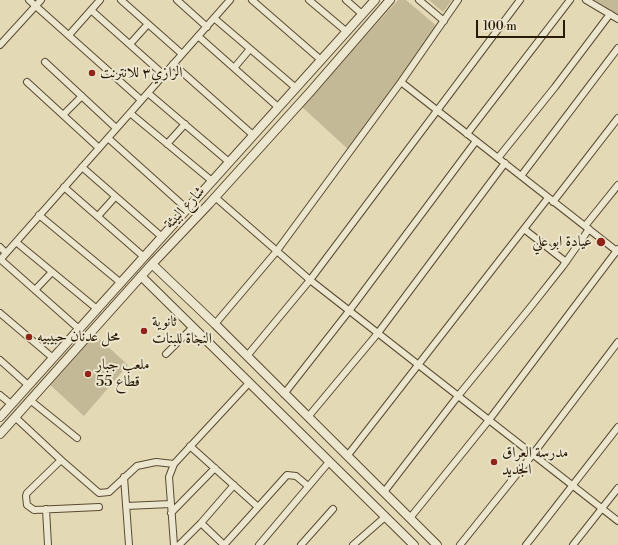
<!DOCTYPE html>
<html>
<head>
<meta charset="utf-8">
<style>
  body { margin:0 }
  #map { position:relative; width:618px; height:545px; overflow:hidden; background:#e4d9b5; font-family:"Libre Bodoni",serif }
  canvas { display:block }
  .scale { position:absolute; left:476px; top:20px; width:89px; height:18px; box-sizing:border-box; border:2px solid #291a05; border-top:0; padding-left:5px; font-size:12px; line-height:14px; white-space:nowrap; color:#291a05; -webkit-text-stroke:3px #ede6cf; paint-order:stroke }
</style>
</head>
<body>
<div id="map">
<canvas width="618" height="545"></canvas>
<div class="scale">100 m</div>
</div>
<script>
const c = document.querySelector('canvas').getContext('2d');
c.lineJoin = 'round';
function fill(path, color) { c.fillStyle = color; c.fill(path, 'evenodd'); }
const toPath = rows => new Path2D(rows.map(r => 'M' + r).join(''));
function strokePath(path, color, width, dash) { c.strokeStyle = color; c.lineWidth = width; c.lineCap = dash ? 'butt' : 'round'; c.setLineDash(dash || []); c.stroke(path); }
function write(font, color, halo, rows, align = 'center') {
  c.font = font + ' "Libre Bodoni",Amiri,serif'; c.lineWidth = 4; c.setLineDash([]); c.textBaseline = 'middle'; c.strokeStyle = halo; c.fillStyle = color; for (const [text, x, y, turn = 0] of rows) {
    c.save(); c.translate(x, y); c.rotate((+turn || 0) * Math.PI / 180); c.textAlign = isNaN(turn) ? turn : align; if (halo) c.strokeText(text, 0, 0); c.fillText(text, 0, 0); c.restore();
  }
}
fill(toPath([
  [398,0,406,0,439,28,350,151,302,107],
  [429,0,452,0,443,12],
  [593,0,618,0,618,15],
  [92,332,128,365,84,416,47,382]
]), '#c4b997');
const minor = toPath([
  [29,0,141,100],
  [121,0,182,54],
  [177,0,207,27],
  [252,0,321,60],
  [309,0,347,32],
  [346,0,362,14],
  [419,0,444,21],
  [586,0,618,19],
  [91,10,164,75],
  [214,18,296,88],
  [69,35,100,0],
  [198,36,278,107],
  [130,44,148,24],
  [0,45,41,0],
  [45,62,116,128],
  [173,64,253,135],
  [234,68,250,49],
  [27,82,99,148],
  [401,82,618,252],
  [148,93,229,162],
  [130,113,212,181],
  [63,115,82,96],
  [467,134,570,0],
  [108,138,187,209],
  [167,144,185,124],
  [498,158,555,87,610,14],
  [82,167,162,237],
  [521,176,618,48],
  [64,187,144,257],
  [215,197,310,280,618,521],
  [553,202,618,118],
  [39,215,121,283],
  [98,216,115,197],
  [585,226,618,185],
  [524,229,566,262],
  [16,242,97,309],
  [0,247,6,253],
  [0,259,79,329],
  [0,260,230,0],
  [35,290,52,272],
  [0,313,53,358],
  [215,324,276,252,401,82,458,0],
  [166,354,193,327],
  [247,356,310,280,520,0],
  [0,360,28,385],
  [284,394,349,311,476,141],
  [0,395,11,404],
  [30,400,77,438],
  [15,417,61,460,99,493,109,492,137,466,156,462,174,464],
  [308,417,378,333,505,163],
  [190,446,258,507],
  [348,455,548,198],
  [61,460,27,493,26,496,27,505,34,510,99,507],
  [124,477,129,545],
  [384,492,458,396,529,309,563,266,589,229],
  [126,506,171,504],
  [46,509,48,545],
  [171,513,215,468],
  [410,518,489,420,618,249],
  [201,523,224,545],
  [174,545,169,477,174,464,249,383],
  [179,545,201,523,234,485],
  [224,545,287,475,296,476,308,486],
  [259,545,329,462],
  [301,545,333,509],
  [353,545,385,517],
  [460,545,533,454,618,342],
  [526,545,618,427],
  [573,545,618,488]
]);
const tertiary = toPath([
  [152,264,215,324,437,545],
  [141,276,414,545],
  [0,417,375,0],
  [0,434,152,264,209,204,311,91,390,0]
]);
strokePath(minor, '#584a31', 8);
strokePath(tertiary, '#584a31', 10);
strokePath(minor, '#ede6cf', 6);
strokePath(tertiary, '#ede6cf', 8);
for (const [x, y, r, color] of [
  [92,73,4,"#8f2418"],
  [601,242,5,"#8f2418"],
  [144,331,4,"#8f2418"],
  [29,337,4,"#8f2418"],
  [88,374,4,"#8f2418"],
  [494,462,4,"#8f2418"]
]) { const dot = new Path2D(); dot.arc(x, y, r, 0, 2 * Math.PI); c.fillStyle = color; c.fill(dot); strokePath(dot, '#ede6cf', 1.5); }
write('15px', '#291a05', '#ede6cf', [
  ["الرازي٣ للانترنت",100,73],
  ["عيادة ابو علي",592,242,"right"],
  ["ثانوية",152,322],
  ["النجاة للبنات",152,339],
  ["محل عدنان حبيبيه",37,337],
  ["ملعب جبار",96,365],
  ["قطاع 55",96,382],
  ["مدرسة العراق",502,453],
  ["الجديد",502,470]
], 'left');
write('15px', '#291a05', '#ede6cf', [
  ["شارع البيئة",185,208,-47]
]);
</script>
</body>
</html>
